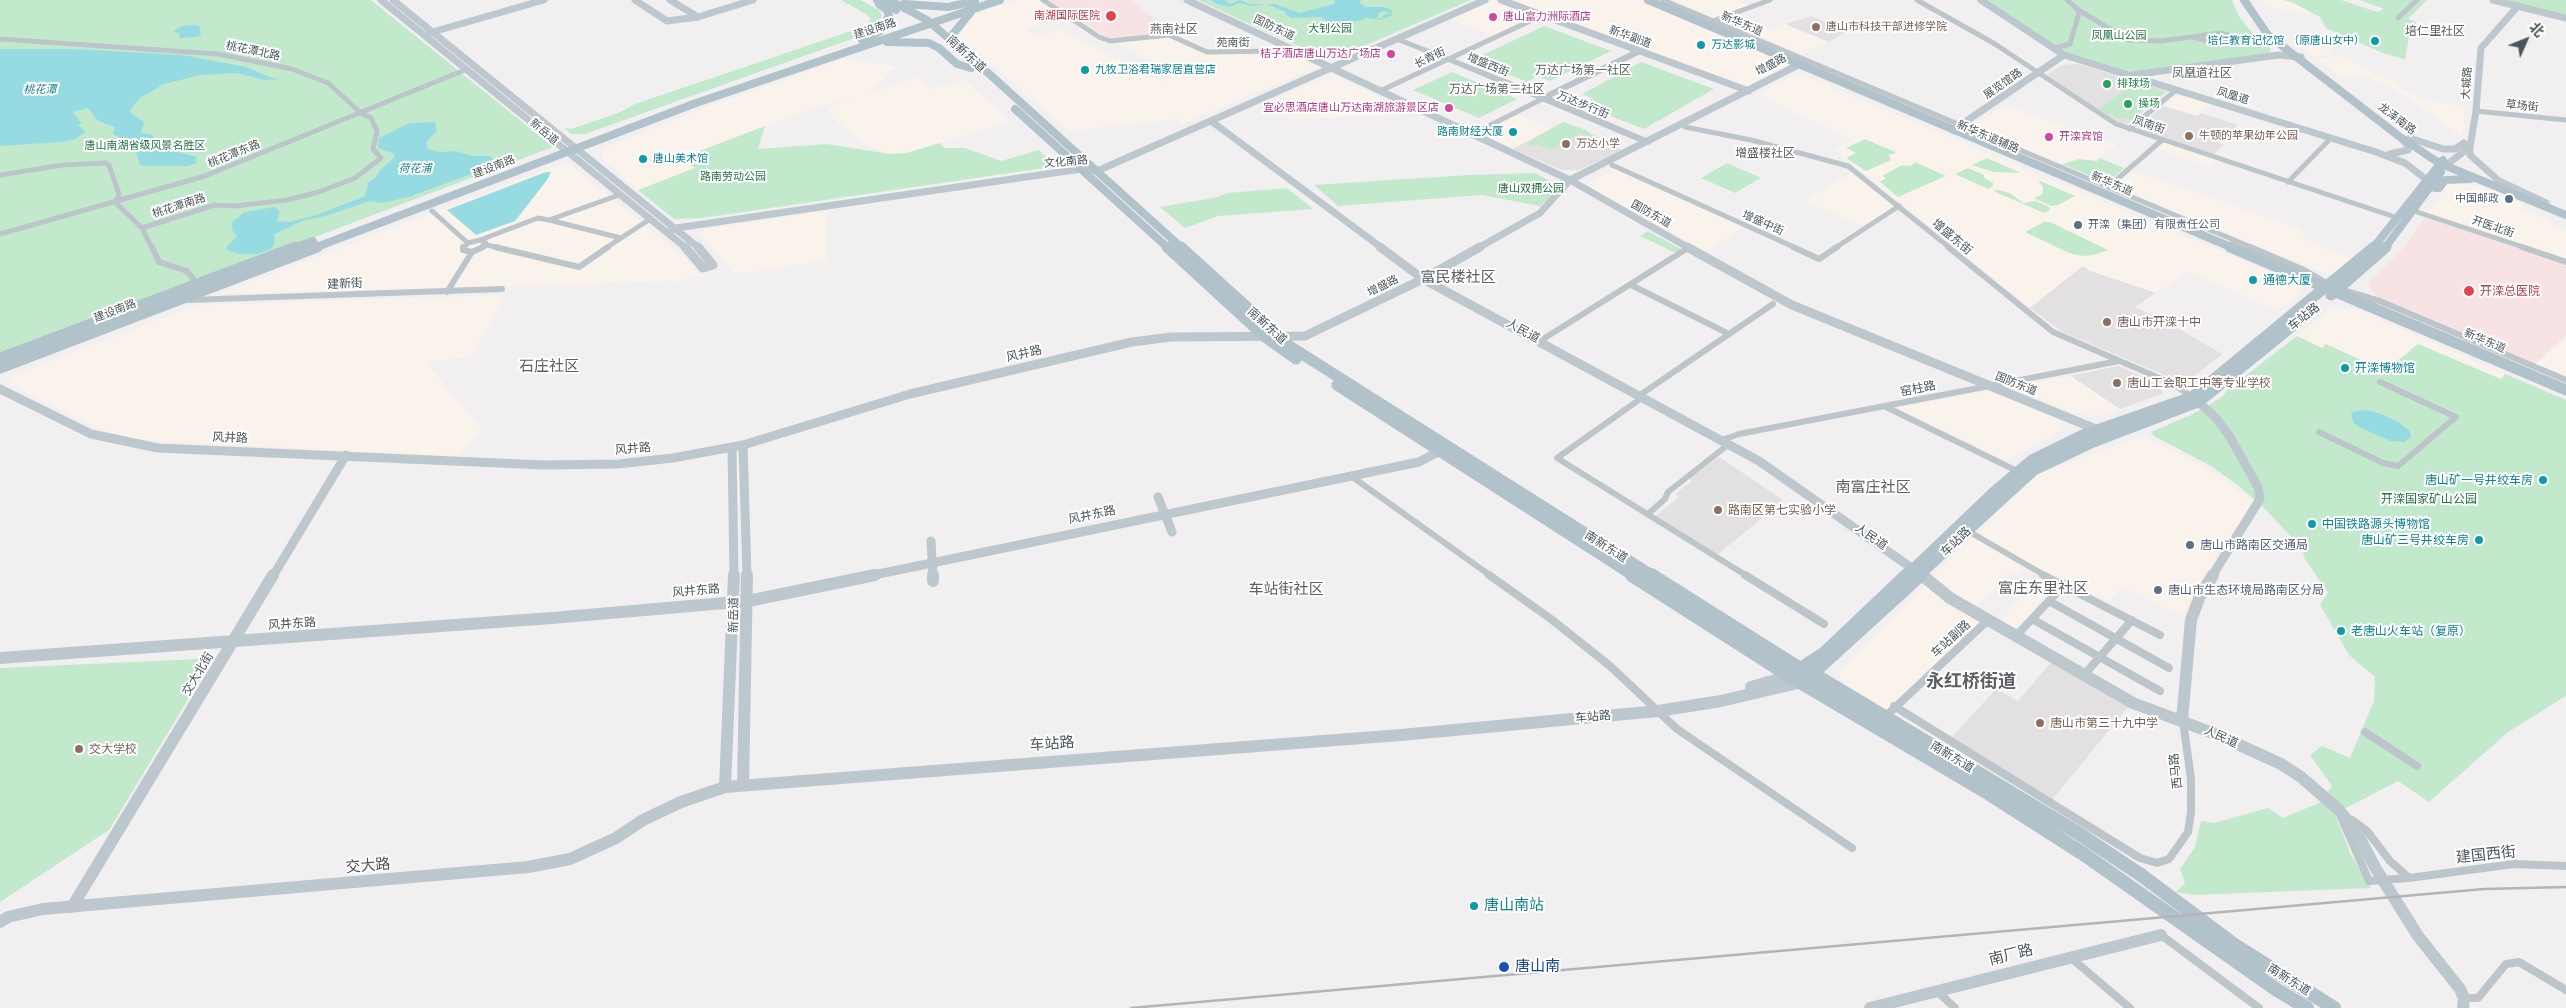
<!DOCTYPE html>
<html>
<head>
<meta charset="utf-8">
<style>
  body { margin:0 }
  #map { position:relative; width:2566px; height:1008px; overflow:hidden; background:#f1eff0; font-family:"Work Sans","Noto Sans SC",sans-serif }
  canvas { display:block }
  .north { position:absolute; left:2501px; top:15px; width:50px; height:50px; -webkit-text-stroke:4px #fff; paint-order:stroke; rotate:46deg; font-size:14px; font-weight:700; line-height:20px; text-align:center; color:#49545a }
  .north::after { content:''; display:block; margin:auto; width:18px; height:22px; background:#49545a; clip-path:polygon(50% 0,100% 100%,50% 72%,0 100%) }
</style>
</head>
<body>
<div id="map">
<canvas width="2566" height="1008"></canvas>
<div class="north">北</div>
</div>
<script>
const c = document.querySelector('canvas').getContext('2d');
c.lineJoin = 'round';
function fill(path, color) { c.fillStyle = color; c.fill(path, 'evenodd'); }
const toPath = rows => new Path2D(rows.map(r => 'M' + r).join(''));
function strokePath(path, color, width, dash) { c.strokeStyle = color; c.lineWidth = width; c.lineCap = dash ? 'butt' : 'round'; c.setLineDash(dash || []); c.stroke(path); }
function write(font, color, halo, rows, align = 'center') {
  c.font = font + ' "Work Sans","Noto Sans SC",sans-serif'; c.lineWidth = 4; c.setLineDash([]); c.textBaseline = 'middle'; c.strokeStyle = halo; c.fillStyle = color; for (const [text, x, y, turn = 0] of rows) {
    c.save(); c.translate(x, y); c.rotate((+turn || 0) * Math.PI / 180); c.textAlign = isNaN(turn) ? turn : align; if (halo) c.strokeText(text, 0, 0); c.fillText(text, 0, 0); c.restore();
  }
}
fill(toPath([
  [1016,0,1040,0,1063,16,1026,30,1039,37,1059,29,1161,82,1178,75,1117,43,1168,37,1208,54,1287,52,1319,66,1181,125,1178,119,1069,131,959,36,971,16],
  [1492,0,1537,16,1507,0,1639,0,1783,61,1788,66,1751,89,1537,16,1493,36,1448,19],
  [1674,0,1736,0,1751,6,1717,19],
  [2263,0,2284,0,2315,14,2266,7],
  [1757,24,1772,30,1785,24,1829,42,1818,48,1805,50,1804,55,1744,30],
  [2294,42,2315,43,2336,54,2314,57],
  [2341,56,2399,84,2396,87,2424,99,2465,108,2463,137,2394,89,2367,77,2341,77,2316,59],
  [844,59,898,66,868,94,917,77,929,90,965,80,1011,122,906,153,890,154,866,145,835,120,827,108,863,95,807,110,682,158,695,168,638,190,600,157,607,147,704,108],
  [1798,73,2282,277,2298,287,2300,294,2277,311,2189,271,2156,293,2090,271,2083,266,2030,308,1834,149,1852,140,1757,94],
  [1332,74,1405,109,1382,116,1292,119,1263,105],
  [2180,93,2213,103,2198,116,2164,106],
  [2004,105,2117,144,2097,161,2079,159,2062,164,1979,128,1978,122],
  [1514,113,1550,129,1513,149,1478,132],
  [2164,142,2218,160,2211,167,2157,149],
  [567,162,686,259,699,276,679,281,218,294],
  [1616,168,1743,227,1707,252,1593,190,1590,182],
  [1854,171,1896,206,1865,227,1804,201],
  [2133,171,2301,229,2303,236,2310,242,2351,259,2335,273,2321,272,2114,186],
  [2449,183,2477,185,2523,204,2520,206,2523,209,2538,215,2566,231,2566,261,2427,214],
  [827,211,826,261,734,274,713,248,698,234,706,229],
  [505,295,471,357,425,361,481,429,460,456,140,441,102,430,44,402,7,381,9,377,196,305],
  [2331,308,2358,310,2505,374,2501,379,2418,344,2385,371,2326,345,2322,348,2297,336],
  [2566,336,2566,376,2535,364],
  [2071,376,2120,409,2099,416,2074,413,2011,386],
  [1988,391,2059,420,2062,430,2006,461,1898,408],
  [2141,436,2201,464,2255,503,2223,544,2182,616,2122,586,2109,602,2071,582,2059,582,1976,534,2036,475],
  [1974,535,2026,566,2017,575,2010,571,1975,609,1931,577],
  [2041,575,2057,584,2013,630,1999,622],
  [1924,586,1985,621,1888,709,1881,707,1842,683,1840,672]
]), '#faf3eb');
fill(toPath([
  [1811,16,1847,31,1829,42,1785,24],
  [2079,64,2168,91,2126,125,2121,125,2046,75,2062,65],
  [2164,106,2197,116,2201,113,2238,125,2216,142,2224,145,2213,155,2135,129],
  [1563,122,1585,130,1622,150,1579,170,1562,170,1513,149],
  [2083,266,2090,271,2156,293,2135,307,2160,318,2222,354,2188,381,2176,380,2063,332,2030,308],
  [2118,366,2145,378,2161,388,2162,394,2120,409,2071,376],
  [1719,457,1783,500,1714,558,1652,519,1679,497,1675,494,1692,481,1689,479],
  [2052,661,2129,706,2051,801,1950,739,1996,689,2018,701]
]), '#e2e0e1');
fill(toPath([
  [1048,0,1129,0,1173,32,1123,39,1108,38],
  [2426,216,2566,263,2566,336,2535,364,2377,296,2367,285,2400,252]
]), '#f8e3e4');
fill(toPath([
  [0,0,371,0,553,147,0,356],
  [841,0,860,0,879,10,882,16,874,31,585,134,571,134,564,128,571,129,618,113,635,104,866,26,871,19,866,14],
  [1198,0,1471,0,1336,58,1328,60],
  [1987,0,2232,0,2238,15,2247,27,2271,49,2269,53,2130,72,2119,70,2065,52],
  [2284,0,2341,0,2377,12,2384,9,2360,0,2427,0,2408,19,2415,21,2418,28,2409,37,2405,59,2403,59,2383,53,2326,28,2320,17,2294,3],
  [2504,0,2566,0,2566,16],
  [1544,26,1611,51,1550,81,1538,76,1527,82,1472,60],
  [1641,62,1714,89,1644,129,1583,105,1594,99,1582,94],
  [1452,72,1517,99,1479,118,1413,90],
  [2135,82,2165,92,2131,120,2115,118,2099,109],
  [1563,122,1585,130,1599,140,1579,133,1551,150,1537,144,1532,146,1526,144],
  [765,126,758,149,827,144,890,154,906,153,940,143,944,148,965,148,1001,161,1039,150,1049,160,1044,168,702,218,674,219,638,190,695,168,681,158],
  [1865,139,1893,151,1896,153,1889,155,1891,160,1866,171,1846,158,1856,153,1846,148],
  [1987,158,2021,173,1993,172,1972,165],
  [2099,158,2124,168,2107,183,2062,164,2079,159,2097,161],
  [1915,162,1946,176,1898,197,1880,182,1886,178,1882,176,1902,165,1911,166],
  [1727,163,1761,178,1735,193,1701,178],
  [1968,168,1984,175,1984,178,1993,183,1993,186,1988,189,1955,174],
  [1535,173,1548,180,1555,193,1540,206,1482,195,1338,206,1314,185,1468,175],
  [2038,180,2075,196,2058,205,2051,206,2034,198,2041,195,2043,192,2043,187],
  [1287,188,1313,209,1218,216,1185,228,1160,207,1214,198,1228,193],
  [1998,190,2010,193,2023,203,2036,201,2049,207,2050,210,2044,213,1993,191],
  [2044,222,2050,222,2108,250,2093,255,2082,256,2069,253,2025,232],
  [1648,231,1681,249,1676,253,1640,236],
  [2297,336,2322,348,2326,344,2385,371,2418,344,2501,379,2505,374,2566,400,2566,696,2508,732,2429,802,2398,781,2344,809,2336,817,2351,855,2371,888,2194,895,2176,892,2185,883,2180,869,2195,847,2201,821,2214,823,2268,808,2283,818,2321,802,2332,786,2310,755,2322,746,2350,758,2374,701,2375,677,2349,655,2320,605,2328,593,2305,559,2301,547,2263,507,2239,486,2211,466,2154,436,2151,432,2193,414,2222,397,2227,390],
  [199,659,207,668,109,830,0,902,0,668]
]), '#c3e9cd');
fill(toPath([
  [1211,0,1225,0,1230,4,1240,0,1250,4,1275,4,1299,13,1334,4,1335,0,1361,0,1360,3,1365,7,1384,7,1392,10,1392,13,1384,11,1378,13,1379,16,1375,19,1384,18,1382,16,1388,13,1393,15,1381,20,1367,18,1360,21,1350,21,1343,25,1345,31,1330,32,1321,28,1331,24,1321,17,1291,18,1285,14,1286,12,1267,4,1253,6,1239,3,1229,7,1217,4],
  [194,25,199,26,201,35,197,37,180,38,179,33,173,32,182,26],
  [0,49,74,49,183,55,246,67,269,77,279,79,265,80,236,73,201,75,164,84,140,98,130,110,132,114,144,122,141,133,150,134,164,147,174,151,197,157,196,163,188,166,143,166,140,165,136,152,126,141,113,134,115,127,98,121,88,108,72,112,82,123,78,125,85,132,75,139,62,142,0,146],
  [435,122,437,131,426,142,428,149,439,152,456,151,472,156,490,156,499,164,409,197,382,203,370,201,323,217,304,220,275,234,274,244,271,249,258,254,239,254,225,249,237,236,232,230,232,222,245,212,275,207,280,212,277,221,289,222,317,215,365,196,368,185,367,183,375,178,380,170,394,158,395,154,378,148,379,138,410,123],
  [546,172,551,172,547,180,515,221,476,235,447,210],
  [2364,410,2379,413,2398,422,2409,430,2411,437,2404,442,2390,441,2359,427,2354,423,2351,415,2353,412]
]), '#96dbe1');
strokePath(toPath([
  [1043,0,1099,37,1110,41,1169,35,1207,52,1277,51,1289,48],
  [1663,0,2253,248],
  [1917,0,1995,44,2116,124,2398,218],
  [2067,0,2077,9,2128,40,2161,41,2220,33,2228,35,2234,42,2214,43,2192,37],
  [2398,18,2417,0],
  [1713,21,1770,0],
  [0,39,218,54,292,69,328,83,361,113,371,118,377,131,373,149,381,158,355,178,319,192,287,200,235,206,215,205,142,228,116,203,119,194,109,165,106,163,63,165,0,175],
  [1397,39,1450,60],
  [2055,48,2070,44,2079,13,2077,9],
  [1638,51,1637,53,1544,98,1544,97,1638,51],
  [1448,59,1547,98,1649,142,1641,140,1448,59],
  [1380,91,1543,15],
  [2476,111,2566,120],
  [1685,127,1751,140,1848,166,1950,248],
  [2129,129,2176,90],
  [1471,135,1544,98],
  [1612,165,1796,248],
  [2288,182,2331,138],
  [2108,187,2162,140],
  [432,211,468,243],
  [2414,211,2526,248],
  [549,220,621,238],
  [142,228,152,248],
  [0,234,205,176,467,69],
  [480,240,538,218,549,220,619,195],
  [486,245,501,248],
  [463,248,468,243,480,240,486,243,481,248],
  [606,248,650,219],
  [1835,248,1899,206]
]), '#bcc5ca', 5);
strokePath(toPath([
  [152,247,159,262,187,271,197,284],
  [463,247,463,250,472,252,483,247],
  [495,247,579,267,608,247],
  [1793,247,1819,259,1837,247],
  [1948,247,2053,332,2173,384,2192,397],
  [2250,247,2304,270,2330,285],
  [2522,247,2566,262],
  [1631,285,1729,334],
  [2339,289,2380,301,2566,380],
  [447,292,472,252],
  [189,300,502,289],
  [1540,341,1688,248],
  [1640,395,1773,304],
  [1643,397,1557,458,1747,576],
  [1886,407,2017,471],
  [2319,432,2383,463,2398,466,2456,417,2380,382],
  [1722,440,1739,434,2119,361],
  [1351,476,1491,576],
  [1648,514,1665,499,1668,492,1729,444],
  [1968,531,2046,576]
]), '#bcc5ca', 6);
strokePath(toPath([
  [1489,575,1551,619,1610,666,1677,729,1852,848],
  [1745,575,1824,624],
  [2043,575,2160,635],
  [2049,601,2169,668],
  [2032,619,2160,691],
  [2016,636,2065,584],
  [2084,675,2132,620],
  [1894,706,2140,858,2157,863,2169,859,2188,832,2191,812,2191,779,2183,721],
  [1885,717,1988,620],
  [2365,732,2417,766],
  [2341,817,2369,881],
  [2352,820,2367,831,2390,861,2409,878,2514,864,2566,866],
  [2161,935,2259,1008],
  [2070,957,2130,1008],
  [1937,991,1955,1008],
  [2464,998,2478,998,2506,964,2519,962,2566,990]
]), '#bcc5ca', 8);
strokePath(toPath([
  [381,0,686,248],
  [393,0,699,248],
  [635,0,667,21,698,17,753,0],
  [670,0,698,17],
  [1187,0,1570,180,1689,248],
  [1501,0,1749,91],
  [1981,0,2064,55,2376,152,2405,163,2427,180],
  [2493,0,2566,18],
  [429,33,544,0],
  [2132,75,2278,55,2301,57],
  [1211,121,1382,248],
  [1953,130,2064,55],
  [2410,138,2443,149,2455,149,2464,143],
  [2470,147,2470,155,2499,181,2546,203],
  [2390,154,2408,150,2408,146,2400,137],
  [2449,163,2470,147,2476,111,2481,48,2518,6],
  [667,232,676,228,1081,169,1097,171,1485,0],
  [1478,248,1540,213,1570,180,1802,63]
]), '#bdc8ce', 7);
strokePath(toPath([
  [685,247,703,268,713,265,698,247],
  [1380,247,1423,279,1759,461,1923,576],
  [1687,247,1792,305,2103,432],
  [0,389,91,434,158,448,544,465,618,464,673,458,743,445,910,394,1132,342,1171,337,1305,336,1423,279,1480,247],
  [2194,398,2216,418,2230,437,2258,487,2260,499,2212,576],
  [743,445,747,576],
  [732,448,734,576],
  [1158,497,1172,532],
  [931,541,933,576],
  [273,576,346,455],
  [869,576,1419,462,1440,451]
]), '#bdc8ce', 9);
strokePath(toPath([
  [933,575,933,581],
  [1922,575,1950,598,2133,703,2213,733,2281,764,2301,777,2339,810,2356,831,2376,869,2418,936,2460,989,2464,998,2463,1008],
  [0,658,552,618,748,601,875,575],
  [1751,687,1790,676],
  [2182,720,2191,620,2200,596,2213,575],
  [743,785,747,575],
  [725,787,734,575],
  [72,907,273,575],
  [0,922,8,917,43,909,528,867,570,859,616,838,643,820,681,802,725,787,1401,735,1658,711,1721,701,1802,682],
  [1870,1008,2161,935]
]), '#bdc8ce', 12);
strokePath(toPath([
  [877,0,896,10],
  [889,0,927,20,966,53,1182,248],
  [1648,0,2233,248],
  [2244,0,2268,35,2400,137,2439,163,2566,215],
  [904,4,948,7,975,1],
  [862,40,879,32,889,16,887,10,879,4],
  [887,42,929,43,939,48,957,64,971,68],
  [959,44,953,39,953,34,971,12],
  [1015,109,1168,248],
  [2435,188,2439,188,2445,180,2470,179],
  [293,248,313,241],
  [314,248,696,103,1000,0],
  [2373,248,2443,160],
  [2385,248,2441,172]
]), '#b2c2ca', 8);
strokePath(toPath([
  [1167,247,1265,337,1296,359],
  [1181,247,1291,347,1653,576],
  [2230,247,2566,390],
  [2331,295,2386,247],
  [0,358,296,247],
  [0,368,317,247],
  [1337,385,1634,576],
  [1906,576,1994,492,2032,460,2083,435,2192,397,2374,247],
  [1918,576,2034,470,2093,442,2200,401,2311,311]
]), '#b2c2ca', 11);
strokePath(toPath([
  [1632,575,1790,676,1988,793,2085,855,2277,990,2307,1008],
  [1651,575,1800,669,1813,674,2078,833,2141,875,2236,946,2334,1008],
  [1796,672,1825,653,1907,575],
  [1808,677,1920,575]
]), '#b2c2ca', 14);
strokePath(toPath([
  [1131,1008,2484,889,2566,887]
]), '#b2b5b8', 2.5);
strokePath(toPath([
  [2369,881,2409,878]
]), '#bcc5ca', 8);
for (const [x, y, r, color] of [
  [1111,16,6,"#e0444e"],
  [1493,17,5,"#d1479c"],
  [1816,27,5,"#8d6e63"],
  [2375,41,5,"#0f9aa8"],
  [1701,45,5,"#0f9aa8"],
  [1391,54,5,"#d1479c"],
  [1085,70,5,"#0f9aa8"],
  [2107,84,5,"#2e9e5b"],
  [2128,104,5,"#2e9e5b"],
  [1449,108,5,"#d1479c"],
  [1513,132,5,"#0f9aa8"],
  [2189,136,5,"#8d6e63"],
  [2049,137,5,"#d1479c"],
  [1566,144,5,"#8d6e63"],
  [643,159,5,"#0f9aa8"],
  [2509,199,5,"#5c6f8a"],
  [2078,225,5,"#5c6f8a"],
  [2253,280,5,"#0f9aa8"],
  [2469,291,6,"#e0444e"],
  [2107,322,5,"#8d6e63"],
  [2345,368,5,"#0f9aa8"],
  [2117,383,5,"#8d6e63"],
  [2543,480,5,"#0f9aa8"],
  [1718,510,5,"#8d6e63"],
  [2312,524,5,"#0f9aa8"],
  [2479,540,5,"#0f9aa8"],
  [2190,545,5,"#5c6f8a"],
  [2158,590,5,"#5c6f8a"],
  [2341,631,5,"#0f9aa8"],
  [2040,723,5,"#8d6e63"],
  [79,749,5,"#8d6e63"],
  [1474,906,5,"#0f9aa8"],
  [1504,967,6,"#1a4fb4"]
]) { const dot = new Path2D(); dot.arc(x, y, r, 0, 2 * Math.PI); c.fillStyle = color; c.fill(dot); strokePath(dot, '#fff', 2); }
write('11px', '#be3a42', '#fff', [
  ["南湖国际医院",1100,16]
], 'right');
write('11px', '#b23c85', '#fff', [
  ["唐山富力洲际酒店",1503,17],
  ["桔子酒店唐山万达广场店",1381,54,"right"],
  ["宜必思酒店唐山万达南湖旅游景区店",1439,108,"right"],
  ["开滦宾馆",2059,137]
], 'left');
write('11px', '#49545a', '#fff', [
  ["新华东道",1742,24,23],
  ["国防东道",1274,28,25],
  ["建设南路",875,29,-18],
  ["新华副道",1630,37,20],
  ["苑南街",1233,43],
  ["桃花潭北路",253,51,12],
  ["长青街",1430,58,-25],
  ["增盛西街",1488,65,22],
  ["增盛路",1771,65,-28],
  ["大城路",2467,83,-86],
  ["展览馆路",2003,84,-35],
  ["凤凰道",2233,96,17],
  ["万达步行街",1583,105,22],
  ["草场街",2522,106,6],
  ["龙泽南路",2397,119,37],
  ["凤南街",2149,125,19],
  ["新岳道",544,132,40],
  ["新华东道辅路",1988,137,23],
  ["桃花潭东路",234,154,-22],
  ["文化南路",1066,162,-5],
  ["建设南路",494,167,-21],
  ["新华东道",2112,184,23],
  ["桃花潭南路",179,206,-18],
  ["国防东道",1651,214,29],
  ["增盛中街",1763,223,24],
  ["开医北街",2493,227,19],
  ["增盛路",1383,286,-26],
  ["建设南路",115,311,-21],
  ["新华东道",2485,341,23],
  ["国防东道",2016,384,22]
]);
write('11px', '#785e54', '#fff', [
  ["唐山市科技干部进修学院",1826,27],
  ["牛顿的苹果幼年公园",2199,136],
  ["万达小学",1576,144]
], 'left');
write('11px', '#237340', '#fff', [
  ["大钊公园",1330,29],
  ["凤凰山公园",2119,36],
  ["唐山南湖省级风景名胜区",145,146],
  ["路南劳动公园",733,177],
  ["唐山双拥公园",1531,189]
]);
write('11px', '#0d838f', '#fff', [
  ["培仁教育记忆馆 （原唐山女中）",2365,41,"right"],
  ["万达影城",1711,45],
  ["九牧卫浴君瑞家居直营店",1095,70],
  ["路南财经大厦",1503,132,"right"],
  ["唐山美术馆",653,159]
], 'left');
write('11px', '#27864d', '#fff', [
  ["排球场",2117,84],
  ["操场",2138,104]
], 'left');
write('italic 11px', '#1d828a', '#fff', [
  ["桃花潭",40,90],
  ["荷花浦",415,169]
]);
write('11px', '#4e5e75', '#fff', [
  ["中国邮政",2499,199],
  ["开滦（集团）有限责任公司",2088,225,"left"]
], 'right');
write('12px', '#5c6063', '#fff', [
  ["燕南社区",1174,29],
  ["培仁里社区",2435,31],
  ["万达广场第一社区",1583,70],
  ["凤凰道社区",2202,73],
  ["万达广场第二社区",1497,89],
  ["增盛楼社区",1765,153]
]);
write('12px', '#49545a', '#fff', [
  ["南新东道",966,54,42],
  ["增盛东街",1952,237,40],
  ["建新街",345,284,-2],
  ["车站路",2304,317,-39],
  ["南新东道",1267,326,42],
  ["人民道",1523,331,29],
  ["风井路",1024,354,-13],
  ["窑柱路",1918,389,-11],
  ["风井路",230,438,2],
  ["风井路",633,449,-5],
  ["风井东路",1092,515,-12],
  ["人民道",1871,537,35],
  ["车站路",1956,542,-44],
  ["南新东道",1606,547,32],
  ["风井东路",696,591,-5],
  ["新岳道",734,615,-89],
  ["风井东路",292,624,-4],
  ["车站副路",1951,639,-43],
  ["交大北街",198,674,-59],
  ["车站路",1593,717,-5],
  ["人民道",2221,737,24],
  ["南新东道",1952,757,31],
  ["西马路",2176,771,-96],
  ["南新东道",2289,980,32]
]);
write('12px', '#0d838f', '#fff', [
  ["通德大厦",2263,280],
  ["开滦博物馆",2355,368],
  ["唐山矿一号井绞车房",2533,480,"right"],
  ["中国铁路源头博物馆",2322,524],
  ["唐山矿三号井绞车房",2469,540,"right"],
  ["老唐山火车站（复原）",2351,631]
], 'left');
write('12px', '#be3a42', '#fff', [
  ["开滦总医院",2480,291]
], 'left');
write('12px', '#785e54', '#fff', [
  ["唐山市开滦十中",2117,322],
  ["唐山工会职工中等专业学校",2127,383],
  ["路南区第七实验小学",1728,510],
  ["唐山市第三十九中学",2050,723],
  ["交大学校",89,749]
], 'left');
write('12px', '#237340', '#fff', [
  ["开滦国家矿山公园",2429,499]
]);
write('12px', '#4e5e75', '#fff', [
  ["唐山市路南区交通局",2200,545],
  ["唐山市生态环境局路南区分局",2168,590]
], 'left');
write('15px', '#5c6063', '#fff', [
  ["富民楼社区",1458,278],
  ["石庄社区",549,367],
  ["南富庄社区",1873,488],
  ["富庄东里社区",2043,589],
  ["车站街社区",1286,590]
]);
write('15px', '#49545a', '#fff', [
  ["车站路",1052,744,-4],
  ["建国西街",2486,855,-6],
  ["交大路",368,866,-5],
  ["南厂路",2011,955,-14]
]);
write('15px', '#0d838f', '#fff', [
  ["唐山南站",1484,906]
], 'left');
write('15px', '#164399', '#fff', [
  ["唐山南",1515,967]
], 'left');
write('bold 18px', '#5c6063', '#fff', [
  ["永红桥街道",1971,682]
]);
</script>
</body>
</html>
